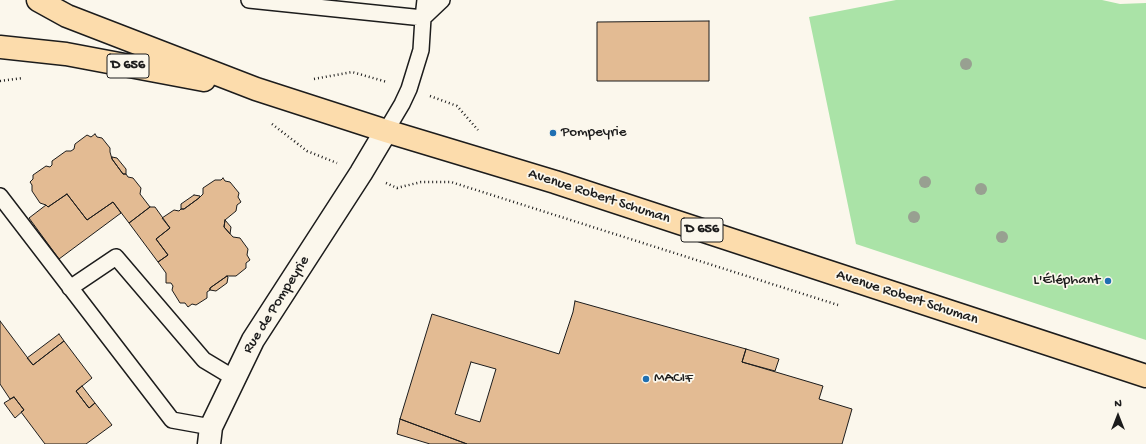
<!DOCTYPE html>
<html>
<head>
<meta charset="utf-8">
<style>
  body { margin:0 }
  #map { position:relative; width:1146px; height:444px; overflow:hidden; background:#fbf7ec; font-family:"Gochi Hand",sans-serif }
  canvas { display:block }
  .north { position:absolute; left:1098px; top:396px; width:40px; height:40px; -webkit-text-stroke:3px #fbf7ec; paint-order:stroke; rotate:0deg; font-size:11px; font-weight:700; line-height:16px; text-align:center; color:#1c1c1c }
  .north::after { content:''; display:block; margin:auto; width:14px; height:18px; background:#1c1c1c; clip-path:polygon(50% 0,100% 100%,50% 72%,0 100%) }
</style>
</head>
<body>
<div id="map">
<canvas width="1146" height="444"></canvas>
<div class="north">N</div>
</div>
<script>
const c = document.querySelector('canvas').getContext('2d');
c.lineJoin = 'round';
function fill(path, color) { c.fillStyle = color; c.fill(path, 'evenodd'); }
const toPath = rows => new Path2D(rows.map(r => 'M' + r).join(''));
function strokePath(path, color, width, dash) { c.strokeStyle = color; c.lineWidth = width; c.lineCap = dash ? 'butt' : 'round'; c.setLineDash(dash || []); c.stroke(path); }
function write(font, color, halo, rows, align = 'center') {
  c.font = font + ' "Gochi Hand",sans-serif'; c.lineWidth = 3.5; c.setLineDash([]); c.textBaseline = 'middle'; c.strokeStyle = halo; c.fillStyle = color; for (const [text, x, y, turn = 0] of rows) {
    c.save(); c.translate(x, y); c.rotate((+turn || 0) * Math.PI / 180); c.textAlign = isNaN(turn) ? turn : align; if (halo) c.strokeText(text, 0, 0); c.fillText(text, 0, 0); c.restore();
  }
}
fill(toPath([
  [896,0,1102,0,1120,4,1146,3,1146,340,856,244,809,17]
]), '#aae3a7');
const building = toPath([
  [709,21,709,81,597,81,597,22,709,21],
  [95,134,97,137,102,138,110,148,110,152,112,159,123,174,126,174,128,177,133,178,141,188,140,194,150,207,129,223,113,202,87,220,67,194,48,207,46,205,40,203,32,191,32,185,30,182,33,179,33,175,46,166,50,167,52,165,52,161,66,151,71,151,74,149,75,144,87,135,91,137,95,134],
  [112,157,117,158,126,169,126,174,123,174,112,159,112,157],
  [223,178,225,181,230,182,239,193,238,197,241,202,237,205,236,211,225,220,224,227,233,237,240,238,248,249,247,255,250,260,246,263,246,268,236,276,227,276,210,288,210,290,207,292,207,298,196,305,192,304,188,307,185,303,180,303,172,290,173,286,171,283,166,283,166,273,158,262,168,255,156,239,170,228,162,218,174,210,179,211,181,209,184,209,199,198,203,194,203,188,215,180,221,180,223,178],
  [67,194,87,220,113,202,121,213,59,259,29,218,46,205,48,207,67,194],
  [194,195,200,196,199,198,184,209,181,209,181,204,194,195],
  [150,207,155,207,170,228,156,239,168,255,158,262,129,223,150,207],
  [225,220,231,227,230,234,224,227,225,220],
  [227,276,228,277,227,283,216,291,210,290,210,288,227,276],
  [575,301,746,349,742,362,823,386,819,399,852,409,842,444,467,444,400,419,432,314,559,354,573,312,575,301],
  [471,362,496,369,480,422,455,414,471,362],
  [0,321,33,365,64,341,92,378,76,391,89,408,95,403,112,425,86,444,45,444,21,412,24,410,14,397,10,399,0,384,0,321],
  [59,334,64,341,33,365,27,358,59,334],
  [746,349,779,359,775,371,742,362,746,349],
  [82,386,95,403,89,408,76,391,82,386],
  [14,397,24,410,15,418,4,403,14,397],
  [400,419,467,444,430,444,397,434,400,419]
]);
fill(building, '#e3bb93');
strokePath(building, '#1c1c1c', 1);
const service = toPath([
  [249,0,423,18,425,0],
  [386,131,402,104,409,89,421,50,423,18,442,0],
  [0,196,172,420,211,427],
  [70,288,116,257,204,360,234,378]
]);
const minor = toPath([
  [209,444,211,427,253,340,361,173,386,131]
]);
const primary = toPath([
  [38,0,67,16,256,89,386,131,555,182,1146,376],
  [0,47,66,54,204,80]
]);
strokePath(service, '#1c1c1c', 18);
strokePath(minor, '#1c1c1c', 25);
strokePath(primary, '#1c1c1c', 25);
strokePath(toPath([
  [314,79,352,72,387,82],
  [0,81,23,78],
  [430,96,457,106,478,130],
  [272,124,307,151,337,163],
  [386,183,397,188,421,182,451,182,838,305]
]), '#1c1c1c', 2.5, [1, 3]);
strokePath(service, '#fbf7ec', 15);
strokePath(minor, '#fbf7ec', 22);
strokePath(primary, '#fcdcac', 22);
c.fillStyle = '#98a091';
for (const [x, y] of [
  [966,64],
  [925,182],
  [981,189],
  [914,217],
  [1002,237]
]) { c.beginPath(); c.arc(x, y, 6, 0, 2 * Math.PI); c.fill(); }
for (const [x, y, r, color] of [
  [553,133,4,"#1f6fb2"],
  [1108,281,4,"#1f6fb2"],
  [646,379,4,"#1f6fb2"]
]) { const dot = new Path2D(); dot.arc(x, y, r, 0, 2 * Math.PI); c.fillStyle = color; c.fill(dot); strokePath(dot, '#fbf7ec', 1.5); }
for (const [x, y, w] of [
  [128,66,42],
  [702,230,42]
]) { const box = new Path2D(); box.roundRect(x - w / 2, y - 12, w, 24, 3); c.fillStyle = '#fbf7ec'; c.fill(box); strokePath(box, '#1c1c1c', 1); }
write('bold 14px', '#1c1c1c', null, [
  ["D 656",128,66],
  ["D 656",702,230]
]);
write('15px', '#1c1c1c', '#fbf7ec', [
  ["Pompeyrie",561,133],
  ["L'Éléphant",1100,281,"right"],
  ["MACIF",654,379]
], 'left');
write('15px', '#1c1c1c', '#fbf7ec', [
  ["Avenue Robert Schuman",599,197,18],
  ["Avenue Robert Schuman",907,298,18],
  ["Rue de Pompeyrie",277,305,-58]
]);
</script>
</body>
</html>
